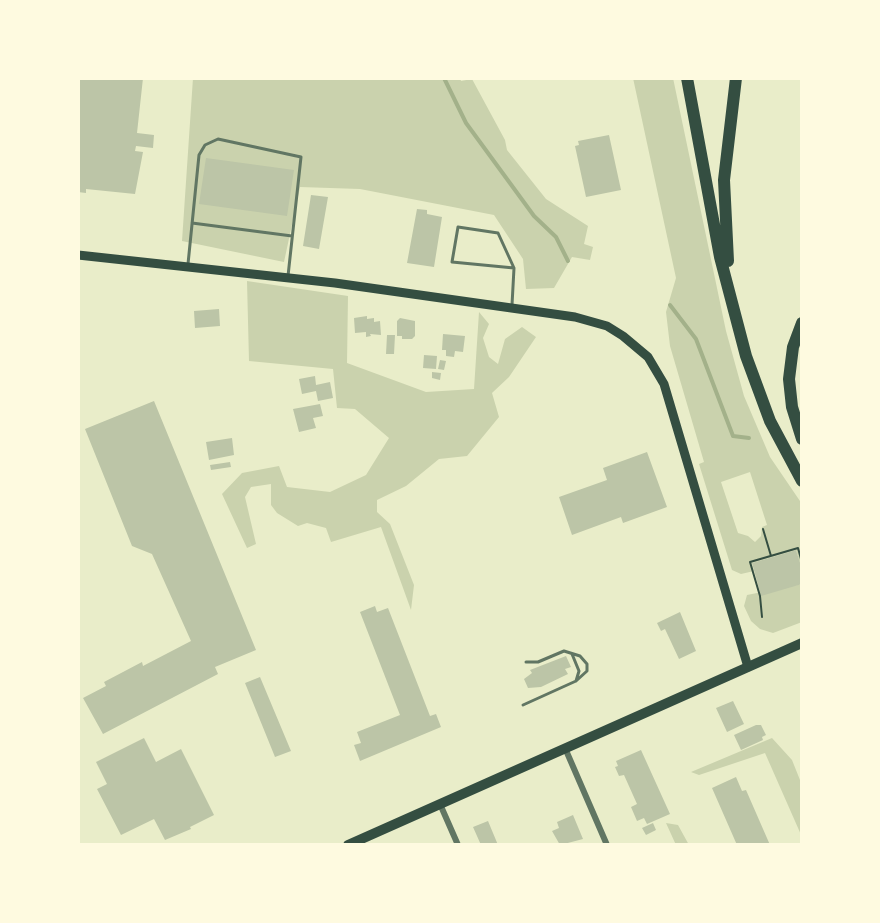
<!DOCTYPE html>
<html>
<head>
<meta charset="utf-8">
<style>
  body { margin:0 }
  #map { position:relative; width:880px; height:923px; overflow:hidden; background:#e9edc9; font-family:"Exo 2",sans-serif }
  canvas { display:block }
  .frame { position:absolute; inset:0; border:80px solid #fefae0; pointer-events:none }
</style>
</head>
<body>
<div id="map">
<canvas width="880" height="923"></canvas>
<div class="frame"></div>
</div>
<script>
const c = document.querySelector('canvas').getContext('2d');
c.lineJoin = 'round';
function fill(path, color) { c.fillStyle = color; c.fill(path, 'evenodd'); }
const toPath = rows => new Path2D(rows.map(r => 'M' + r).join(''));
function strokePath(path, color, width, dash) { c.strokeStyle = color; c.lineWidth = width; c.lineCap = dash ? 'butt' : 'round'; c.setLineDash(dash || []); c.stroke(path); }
fill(toPath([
  [193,78,460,78,461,81,472,79,505,140,507,150,546,199,588,226,584,244,593,247,590,260,572,257,554,288,526,289,523,259,494,215,360,189,300,187,284,262,182,241],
  [633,78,673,78,726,331,744,396,770,457,802,504,802,569,796,550,752,563,754,571,741,574,732,570,699,464,704,462,670,346,666,312,676,278],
  [750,472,767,525,762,527,761,536,755,542,748,536,738,533,721,482],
  [247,281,348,296,347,363,426,392,474,389,479,312,489,324,483,338,489,357,498,364,505,339,522,327,536,337,509,377,492,393,499,417,467,456,439,459,406,486,377,500,377,512,390,524,414,585,411,610,381,527,331,542,326,528,307,523,298,526,277,513,271,505,271,484,251,487,245,497,256,544,247,548,222,494,242,473,279,466,287,487,330,492,366,475,389,438,355,409,337,408,333,369,249,361],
  [802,584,802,622,773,633,760,629,751,621,744,606,747,595],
  [772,738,792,760,802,785,802,837,765,753,699,775,691,772],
  [666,823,678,825,689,845,676,845]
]), '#cad2ad');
strokePath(toPath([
  [444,78,466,123,534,216,556,237,568,261],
  [670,305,696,339,733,436,749,438]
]), '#a3b18a', 4);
fill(toPath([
  [78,78,143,78,137,133,154,135,153,148,136,146,135,151,143,152,135,194,86,189,86,193,78,192],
  [609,135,621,190,586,197,575,146,579,145,578,141],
  [206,158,294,170,287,216,199,204],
  [311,195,328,197,319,249,303,246],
  [417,209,427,210,427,214,442,217,434,267,407,263],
  [219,309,220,326,195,328,194,311],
  [367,316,367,319,374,318,374,322,380,321,381,335,370,334,371,336,366,337,366,332,355,333,354,318],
  [400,318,415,321,415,336,412,339,402,339,402,336,397,336,397,321],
  [443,334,465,336,463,352,455,351,454,357,446,356,446,350,442,350],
  [387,335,395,335,394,354,386,354],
  [424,355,437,356,436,369,423,368],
  [440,360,446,361,444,370,438,369],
  [432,372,441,373,440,380,432,378],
  [315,376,316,385,330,382,333,398,318,401,316,391,302,394,299,379],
  [154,401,256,650,215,667,218,674,103,734,83,698,106,686,104,682,142,662,143,666,191,641,152,554,132,546,85,429],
  [320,404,323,416,313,418,316,428,299,432,293,409],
  [232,438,234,455,209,460,206,442],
  [647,452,667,507,623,523,621,517,572,535,559,497,607,480,603,468],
  [230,462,231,467,211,470,210,465],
  [796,550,802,569,802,584,761,596,752,563],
  [375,606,377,612,388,608,430,716,436,714,441,727,360,761,354,745,361,743,357,732,400,715,360,612],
  [680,612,696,651,679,659,665,629,661,631,657,623],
  [566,656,571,667,565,669,568,674,541,687,528,688,524,679,532,673,530,670],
  [260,677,291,751,275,757,245,683],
  [733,701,744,724,727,732,716,708],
  [756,725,761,725,766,735,762,737,763,740,741,750,734,735],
  [144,738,156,762,181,749,214,815,190,827,191,829,165,840,154,819,121,835,97,789,107,784,96,762],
  [641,750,670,814,647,824,644,818,637,821,631,807,637,804,624,775,619,776,615,767,618,766,616,761],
  [736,777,742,791,746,790,770,845,737,845,712,788],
  [573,815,583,839,560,845,552,831,559,828,557,822],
  [488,821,498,845,481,845,473,827],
  [653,823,656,830,646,835,642,828]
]), '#bcc5a7');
strokePath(toPath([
  [763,529,771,556],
  [762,617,760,596,750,562,798,548,801,559]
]), '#344e41', 2);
strokePath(toPath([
  [192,223,292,236],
  [188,264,199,155,205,145,218,139,301,157,288,276],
  [512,305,514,268,498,233,458,227,452,262,514,268],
  [572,654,579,671,576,681],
  [523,705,576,681,587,671,587,664,580,656,564,651,538,662,526,662]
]), '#617663', 3);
strokePath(toPath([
  [565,748,607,845],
  [440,804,458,845]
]), '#617663', 6);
strokePath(toPath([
  [78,255,335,283,575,317,607,326,623,336,648,357,664,384,748,667]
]), '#344e41', 9);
strokePath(toPath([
  [348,845,802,643]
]), '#344e41', 10);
strokePath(toPath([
  [687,78,720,257,746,356,770,421,802,481],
  [728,261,724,180,736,78],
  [802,323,793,347,789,379,792,407,802,439]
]), '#344e41', 12);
</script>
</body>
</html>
